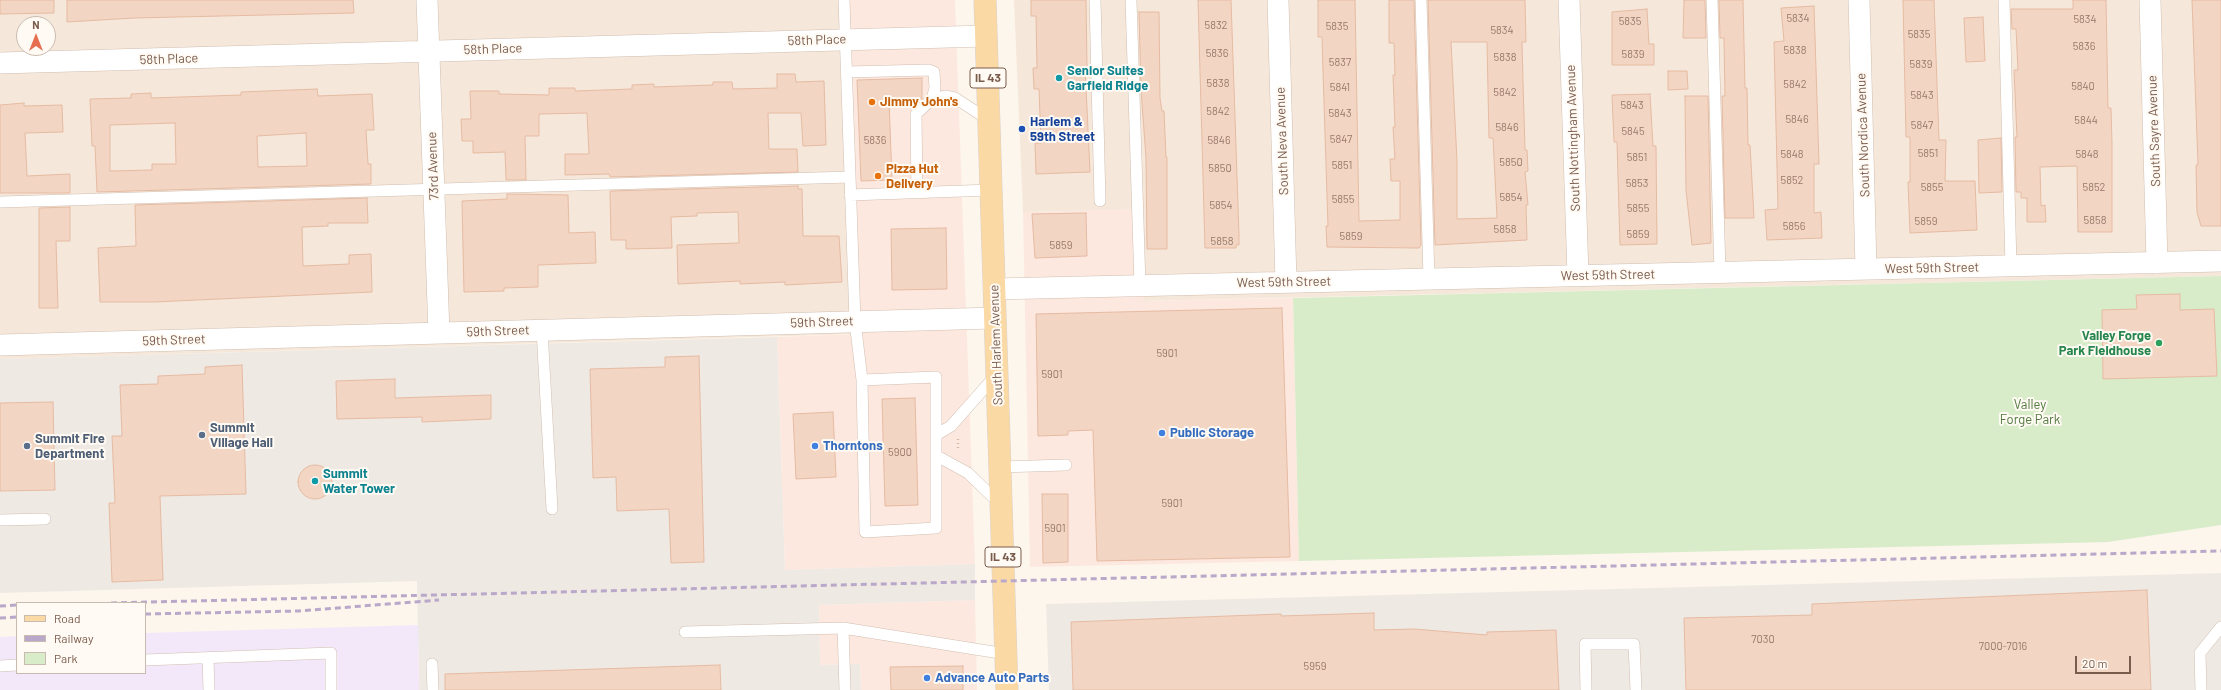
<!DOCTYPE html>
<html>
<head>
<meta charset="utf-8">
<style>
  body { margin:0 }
  #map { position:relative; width:2221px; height:690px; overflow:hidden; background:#fdf6ec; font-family:Barlow,sans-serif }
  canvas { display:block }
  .legend { position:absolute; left:16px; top:602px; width:130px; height:72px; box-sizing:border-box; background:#fffaf3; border:1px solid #cabbb1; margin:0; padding:5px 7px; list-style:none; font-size:12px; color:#7a5c4d }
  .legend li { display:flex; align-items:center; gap:8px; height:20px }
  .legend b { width:20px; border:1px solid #cabbb1 }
  .north { position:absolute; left:16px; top:16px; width:40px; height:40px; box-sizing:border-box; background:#fffaf3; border:1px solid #cabbb1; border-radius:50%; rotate:0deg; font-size:11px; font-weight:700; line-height:16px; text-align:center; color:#7a5c4d }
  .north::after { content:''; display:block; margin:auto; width:14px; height:18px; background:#e76f51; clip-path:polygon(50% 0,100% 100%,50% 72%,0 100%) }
  .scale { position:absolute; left:2075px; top:656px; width:56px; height:18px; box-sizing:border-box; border:2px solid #7a5c4d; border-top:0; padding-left:5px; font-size:12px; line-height:14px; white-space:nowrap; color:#7a5c4d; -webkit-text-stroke:3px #fffaf3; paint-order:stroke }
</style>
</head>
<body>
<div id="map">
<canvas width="2221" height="690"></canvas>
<ul class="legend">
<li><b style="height:5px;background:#fbd9a5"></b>Road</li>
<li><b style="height:5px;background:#b9a8c9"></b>Railway</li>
<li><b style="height:11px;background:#d8ecc9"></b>Park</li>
</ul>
<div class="north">N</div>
<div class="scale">20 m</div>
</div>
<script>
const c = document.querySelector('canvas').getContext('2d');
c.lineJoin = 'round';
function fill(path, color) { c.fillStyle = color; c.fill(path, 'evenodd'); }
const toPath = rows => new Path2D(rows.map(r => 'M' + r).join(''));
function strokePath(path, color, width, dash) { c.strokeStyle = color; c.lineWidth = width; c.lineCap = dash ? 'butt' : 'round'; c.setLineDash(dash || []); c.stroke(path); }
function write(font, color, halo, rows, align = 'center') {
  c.font = font + ' Barlow,sans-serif'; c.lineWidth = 4; c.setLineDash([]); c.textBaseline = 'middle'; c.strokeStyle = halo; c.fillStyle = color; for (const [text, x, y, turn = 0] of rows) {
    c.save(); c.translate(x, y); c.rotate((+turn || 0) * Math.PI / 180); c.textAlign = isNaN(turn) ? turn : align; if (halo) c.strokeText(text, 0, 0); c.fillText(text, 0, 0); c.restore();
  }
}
fill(toPath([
  [0,0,847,0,856,334,0,359],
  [24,24,48,24,48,48,24,48],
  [1014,0,2221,0,2221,276,1143,301,1141,210,1023,212]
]), '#f5e8da');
fill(toPath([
  [847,0,955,0,975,564,785,570,777,337,856,334],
  [1141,209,1144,301,1293,298,1299,561,1030,567,1023,212],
  [975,600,977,690,861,690,860,664,820,665,819,605]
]), '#fde8e0');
fill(toPath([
  [777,337,785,570,975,564,975,600,819,605,820,665,860,664,861,690,419,690,417,581,0,593,0,359],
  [2221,573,2221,690,1049,690,1046,604]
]), '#efe9e4');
fill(toPath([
  [418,625,419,690,0,690,0,637,17,636,17,673,145,673,145,633]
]), '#f3e8fa');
fill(toPath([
  [2221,276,2221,525,2108,542,1299,561,1293,298]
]), '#d8ecc9');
const building = toPath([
  [0,0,54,0,54,13,0,14,0,0],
  [67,0,353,0,354,13,134,18,67,22,67,0],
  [1031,0,1086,0,1087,67,1085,67,1090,172,1036,174,1035,143,1041,143,1039,89,1034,89,1033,68,1037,68,1036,16,1031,16,1031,0],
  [1198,0,1231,0,1239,235,1239,245,1236,245,1236,248,1205,248,1198,0],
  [1318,0,1355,0,1359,221,1400,220,1400,181,1391,181,1390,159,1395,159,1393,127,1395,127,1393,75,1395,75,1394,43,1389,43,1389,0,1414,0,1421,245,1419,248,1327,247,1326,226,1328,226,1323,72,1322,37,1318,37,1318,0],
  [1428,0,1525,0,1526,42,1522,42,1523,82,1525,150,1527,150,1528,171,1525,172,1528,205,1526,205,1527,240,1435,245,1428,0],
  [1451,42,1487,42,1489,138,1493,138,1497,218,1457,219,1457,161,1451,42],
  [1684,0,1705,0,1706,38,1683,38,1684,0],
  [1719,0,1743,0,1745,88,1747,88,1748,145,1750,145,1754,218,1725,218,1722,96,1725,96,1724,38,1720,38,1719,0],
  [1903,0,1934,0,1939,140,1946,140,1945,181,1975,181,1977,230,1910,233,1908,182,1910,182,1910,137,1906,137,1903,0],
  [2073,0,2106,0,2108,108,2111,108,2112,143,2112,232,2078,232,2077,166,2040,167,2041,206,2045,205,2046,222,2027,222,2027,198,2021,198,2021,192,2016,192,2015,137,2017,137,2014,70,2018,70,2016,29,2012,29,2011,9,2073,9,2073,0],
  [2192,0,2221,0,2221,226,2201,226,2197,212,2196,165,2198,165,2192,0],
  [1814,6,1819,164,1814,164,1814,213,1821,212,1822,238,1767,240,1765,210,1778,209,1774,42,1784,41,1781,8,1814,6],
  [1647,9,1649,44,1654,44,1654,65,1612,65,1612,12,1647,9],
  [1139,12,1159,12,1160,98,1162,111,1164,111,1166,157,1167,157,1167,249,1147,249,1146,158,1141,90,1139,12],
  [1983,17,1985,61,1966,62,1964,18,1983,17],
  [1668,71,1687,71,1688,89,1668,90,1668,71],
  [777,74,795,74,796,82,824,81,826,145,803,146,801,113,768,113,769,149,797,149,798,172,610,177,609,174,565,175,565,154,589,154,587,113,539,114,539,136,525,136,526,180,506,180,505,152,473,153,473,141,462,141,461,119,471,119,470,91,499,91,499,94,549,95,549,88,575,88,575,91,632,89,632,85,654,84,654,87,713,85,713,82,732,82,733,89,777,88,777,74],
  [922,78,922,99,889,100,892,180,861,181,857,80,922,78],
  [317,89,318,96,372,94,374,130,366,130,368,164,371,164,371,184,97,192,95,146,92,146,90,99,131,98,131,94,151,93,151,98,241,95,241,92,317,89],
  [175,123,176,164,152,164,152,170,110,171,110,125,175,123],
  [306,133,307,166,258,167,257,136,306,133],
  [1650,94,1653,146,1656,146,1657,244,1620,245,1617,142,1614,142,1612,95,1650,94],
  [1685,96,1708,96,1711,243,1692,245,1686,190,1685,96],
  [24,103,24,106,62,105,63,132,25,133,27,176,70,174,70,193,0,193,0,105,24,103],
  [2001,138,2002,192,1979,193,1978,140,2001,138],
  [798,186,798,189,802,189,803,236,839,236,842,282,785,285,785,282,740,284,740,281,678,284,677,245,739,243,738,212,697,213,697,216,671,217,672,248,626,249,626,240,611,240,610,191,798,186],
  [507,194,568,195,569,233,595,232,596,263,538,265,538,287,504,288,504,291,464,292,462,201,507,199,507,194],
  [367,198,368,223,328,223,328,226,302,227,303,266,349,264,349,255,371,254,372,292,154,302,100,302,98,248,136,246,135,205,367,198],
  [70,207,70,241,56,241,58,308,39,308,39,208,70,207],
  [1086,213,1087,256,1035,258,1032,214,1086,213],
  [946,228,947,289,892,290,891,229,946,228],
  [2180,294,2180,310,2214,309,2217,376,2103,379,2102,310,2137,309,2136,295,2180,294],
  [1282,308,1290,557,1097,561,1093,430,1068,431,1068,435,1038,436,1036,314,1282,308],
  [699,356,704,562,671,563,669,509,617,511,616,477,593,478,590,369,665,367,665,357,699,356],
  [242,365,246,494,160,496,163,580,112,582,109,503,115,503,112,436,122,436,120,385,158,384,158,376,205,374,205,367,242,365],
  [395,379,395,398,491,395,491,419,422,422,422,417,337,419,336,381,395,379],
  [915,398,918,505,885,506,882,399,915,398],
  [53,402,55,490,0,491,0,403,53,402],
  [833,412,836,477,796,479,793,414,833,412],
  '298 482a17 17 0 1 1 34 0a17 17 0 1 1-34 0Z',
  [1042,494,1068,494,1068,562,1043,563,1042,494],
  [2147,590,2151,690,1686,690,1684,618,1812,615,1812,604,2147,590],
  [1374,613,1374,630,1414,629,1487,635,1487,632,1556,630,1559,690,1073,690,1071,622,1281,614,1281,616,1374,613],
  [720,665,721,690,445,690,445,674,720,665],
  [963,666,963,690,891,690,890,667,963,666]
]);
fill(building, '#f3d5c3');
strokePath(building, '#e6bba3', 1);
const service = toPath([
  [844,0,855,321,862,380],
  [1095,0,1100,201],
  [1131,0,1140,285],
  [1421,0,1429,279],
  [1712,0,1720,272],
  [2004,0,2011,266],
  [846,72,929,70,934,72,935,88,932,99,916,114,917,193],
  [932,99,945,96,955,98,989,120],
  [850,195,991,190],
  [0,202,850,177],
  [542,330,552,509],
  [936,377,936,528,865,532,862,380,936,377],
  [936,435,951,426,996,375],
  [937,456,968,473,999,503],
  [1000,467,1066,465],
  [0,520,45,519],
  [843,628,845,690],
  [685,632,843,628,1006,654],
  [208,658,209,690],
  [145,660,331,653,331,690],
  [432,664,433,690],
  [0,666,17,665],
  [1586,690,1585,644,1634,644,1636,690],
  [2201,690,2200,653,2221,627]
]);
const minor = toPath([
  [427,0,439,333],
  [1278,0,1286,282],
  [1569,0,1578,276],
  [1859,0,1866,269],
  [2150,0,2157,263],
  [0,63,986,36],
  [994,289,2221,261],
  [0,345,995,318]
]);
const primary = toPath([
  [985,0,1007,690]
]);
strokePath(service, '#d1beb0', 12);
strokePath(minor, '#d1beb0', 22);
strokePath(primary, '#dad1cd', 23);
strokePath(toPath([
  [958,439,958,450]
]), '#d9b8a5', 2.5, [1, 3]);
strokePath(service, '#fff', 11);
strokePath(minor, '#fff', 21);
strokePath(primary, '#fbd9a5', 22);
strokePath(toPath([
  [111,603,2221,551],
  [0,606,17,605],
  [145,614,299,611,439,600],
  [0,618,17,617]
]), '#b9a8c9', 3, [6, 4]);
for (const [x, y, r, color] of [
  [1059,78,4,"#0f9aa8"],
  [872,102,4,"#e8710a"],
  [1022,129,4,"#1a4fb4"],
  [878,176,4,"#e8710a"],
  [2159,343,4,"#2e9e5b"],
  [1162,433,4,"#3f7fe0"],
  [202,435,4,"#5c6f8a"],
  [27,446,4,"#5c6f8a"],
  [815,446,4,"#3f7fe0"],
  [315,481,4,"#0f9aa8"],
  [927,678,4,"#3f7fe0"]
]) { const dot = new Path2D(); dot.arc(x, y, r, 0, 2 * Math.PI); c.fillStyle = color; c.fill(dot); strokePath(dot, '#fffaf3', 1.5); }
write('11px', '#987a6a', null, [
  ["5834",1798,18],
  ["5834",2085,19],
  ["5835",1630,21],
  ["5832",1216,25],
  ["5835",1337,26],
  ["5834",1502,30],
  ["5835",1919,34],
  ["5836",2084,46],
  ["5838",1795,50],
  ["5836",1217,53],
  ["5839",1633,54],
  ["5838",1505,57],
  ["5837",1340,62],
  ["5839",1921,64],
  ["5838",1218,83],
  ["5842",1795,84],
  ["5840",2083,86],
  ["5841",1340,87],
  ["5842",1505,92],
  ["5843",1922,95],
  ["5843",1632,105],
  ["5842",1218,111],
  ["5843",1340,113],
  ["5846",1797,119],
  ["5844",2086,120],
  ["5847",1922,125],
  ["5846",1507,127],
  ["5845",1633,131],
  ["5847",1341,139],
  ["5836",875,140],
  ["5846",1219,140],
  ["5851",1928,153],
  ["5848",1792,154],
  ["5848",2087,154],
  ["5851",1637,157],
  ["5850",1511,162],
  ["5851",1342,165],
  ["5850",1220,168],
  ["5852",1792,180],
  ["5853",1637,183],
  ["5855",1932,187],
  ["5852",2094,187],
  ["5854",1511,197],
  ["5855",1343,199],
  ["5854",1221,205],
  ["5855",1638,208],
  ["5858",2095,220],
  ["5859",1926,221],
  ["5856",1794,226],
  ["5858",1505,229],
  ["5859",1638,234],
  ["5859",1351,236],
  ["5858",1222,241],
  ["5859",1061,245],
  ["5901",1167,353],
  ["5901",1052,374],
  ["5900",900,452],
  ["5901",1172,503],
  ["5901",1055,528],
  ["7030",1763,639],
  ["7000-7016",2003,646],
  ["5959",1315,666]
]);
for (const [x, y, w] of [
  [988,78,36],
  [1003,557,36]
]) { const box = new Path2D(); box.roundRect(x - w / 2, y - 10, w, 20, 3); c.fillStyle = '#fffaf3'; c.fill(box); strokePath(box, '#7a5c4d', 1); }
write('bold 12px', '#7a5c4d', null, [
  ["IL 43",988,78],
  ["IL 43",1003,557]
]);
write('13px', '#7a5c4d', '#fffaf3', [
  ["58th Place",817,40,-2],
  ["58th Place",493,49,-2],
  ["58th Place",169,59,-2],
  ["South Sayre Avenue",2154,131,-92],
  ["South Nordica Avenue",1863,135,-92],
  ["South Nottingham Avenue",1573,138,-92],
  ["South Neva Avenue",1282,141,-92],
  ["73rd Avenue",433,166,-92],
  ["West 59th Street",1932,268,-1],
  ["West 59th Street",1608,275,-1],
  ["West 59th Street",1284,282,-1],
  ["59th Street",822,322,-2],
  ["59th Street",498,331,-2],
  ["59th Street",174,340,-2],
  ["South Harlem Avenue",996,345,-92]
]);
write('bold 13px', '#0d838f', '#fffaf3', [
  ["Senior Suites",1067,71],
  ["Garfield Ridge",1067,86],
  ["Summit",323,474],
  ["Water Tower",323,489]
], 'left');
write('bold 13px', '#c56008', '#fffaf3', [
  ["Jimmy John's",880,102],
  ["Pizza Hut",886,169],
  ["Delivery",886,184]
], 'left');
write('bold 13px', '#164399', '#fffaf3', [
  ["Harlem &",1030,122],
  ["59th Street",1030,137]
], 'left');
write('bold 13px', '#27864d', '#fffaf3', [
  ["Valley Forge",2151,336],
  ["Park Fieldhouse",2151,351]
], 'right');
write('13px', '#537a41', '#fffaf3', [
  ["Valley",2030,405],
  ["Forge Park",2030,420]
]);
write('bold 13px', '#4e5e75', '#fffaf3', [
  ["Summit",210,428],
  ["Village Hall",210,443],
  ["Summit Fire",35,439],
  ["Department",35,454]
], 'left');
write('bold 13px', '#366cbe', '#fffaf3', [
  ["Public Storage",1170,433],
  ["Thorntons",823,446],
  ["Advance Auto Parts",935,678]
], 'left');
</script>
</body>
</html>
